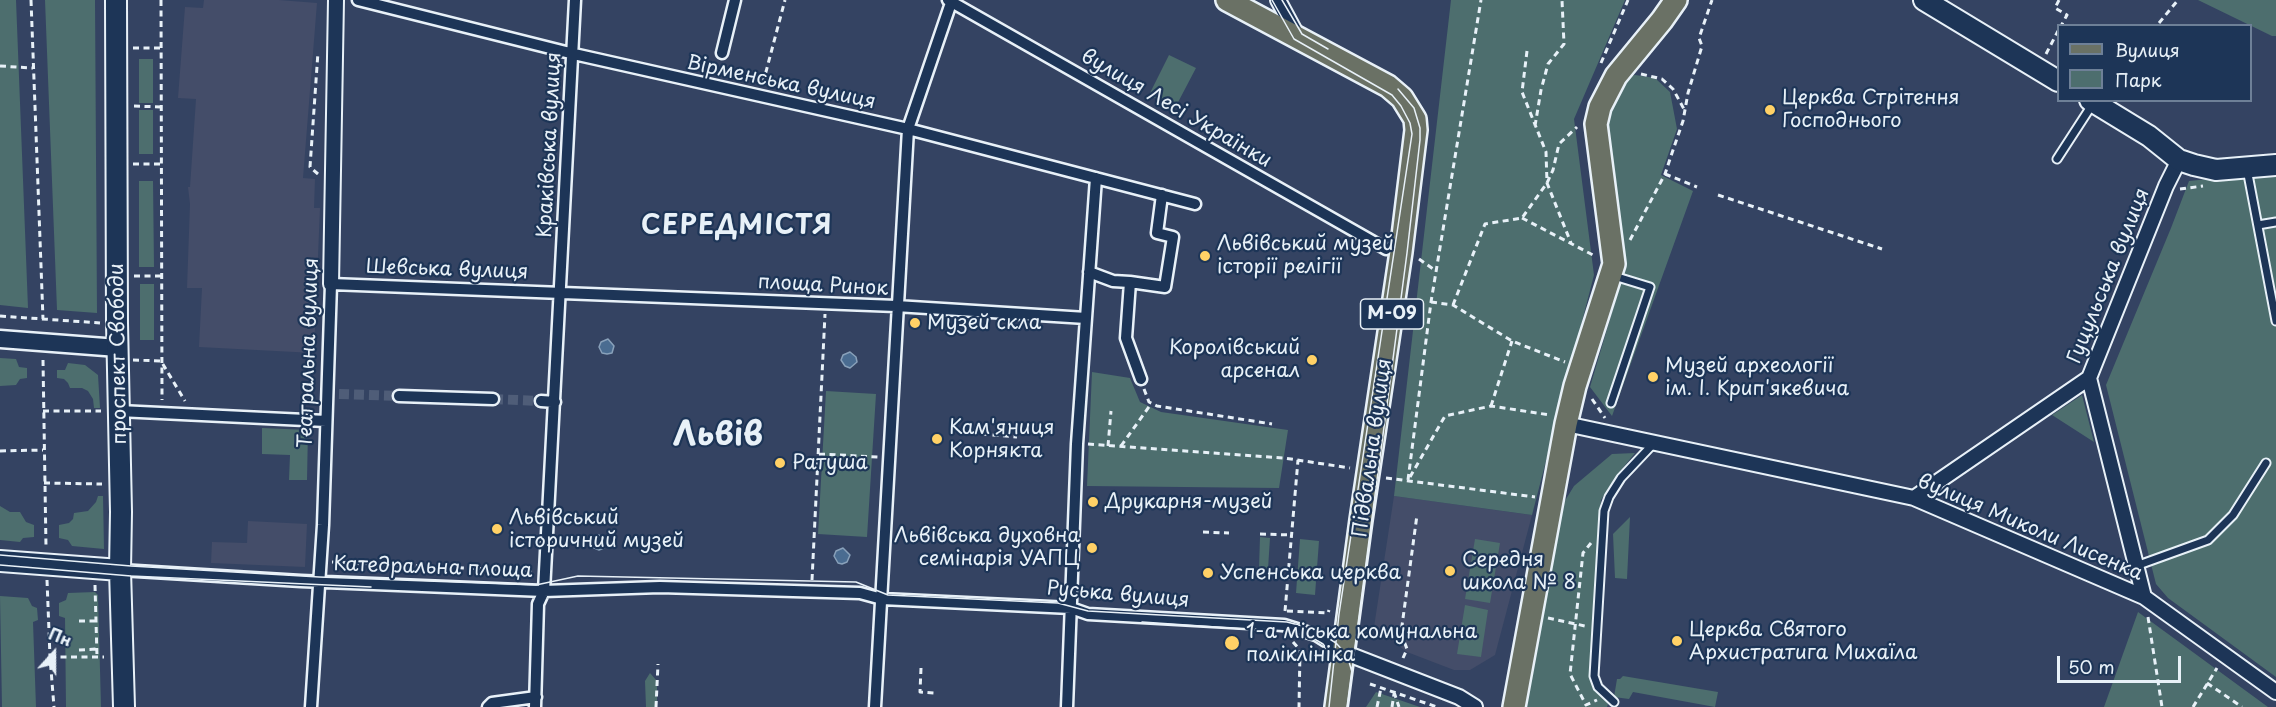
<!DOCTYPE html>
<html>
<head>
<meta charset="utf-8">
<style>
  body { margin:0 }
  #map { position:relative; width:2276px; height:707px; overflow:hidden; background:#344362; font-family:"Playpen Sans",sans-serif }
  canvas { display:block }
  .legend { position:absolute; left:2057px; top:24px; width:195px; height:78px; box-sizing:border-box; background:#1d3557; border:2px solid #6e8097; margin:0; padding:8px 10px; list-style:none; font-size:18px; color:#e8f1f8 }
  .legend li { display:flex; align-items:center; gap:12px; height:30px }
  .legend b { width:30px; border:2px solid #6e8097 }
  .north { position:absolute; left:24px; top:623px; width:60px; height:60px; -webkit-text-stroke:4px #1d3557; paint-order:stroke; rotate:21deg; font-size:16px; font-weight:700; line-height:24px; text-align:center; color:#e8f1f8 }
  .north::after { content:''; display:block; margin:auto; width:21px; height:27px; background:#e8f1f8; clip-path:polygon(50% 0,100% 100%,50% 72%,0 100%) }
  .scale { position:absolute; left:2057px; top:656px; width:124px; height:27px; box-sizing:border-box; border:3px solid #e8f1f8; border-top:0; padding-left:8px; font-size:18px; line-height:21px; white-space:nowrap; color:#e8f1f8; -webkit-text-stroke:4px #1d3557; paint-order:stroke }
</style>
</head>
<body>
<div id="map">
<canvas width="2276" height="707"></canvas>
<ul class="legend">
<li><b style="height:8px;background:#6a7165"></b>Вулиця</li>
<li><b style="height:16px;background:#4d6e6e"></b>Парк</li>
</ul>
<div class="north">Пн</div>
<div class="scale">50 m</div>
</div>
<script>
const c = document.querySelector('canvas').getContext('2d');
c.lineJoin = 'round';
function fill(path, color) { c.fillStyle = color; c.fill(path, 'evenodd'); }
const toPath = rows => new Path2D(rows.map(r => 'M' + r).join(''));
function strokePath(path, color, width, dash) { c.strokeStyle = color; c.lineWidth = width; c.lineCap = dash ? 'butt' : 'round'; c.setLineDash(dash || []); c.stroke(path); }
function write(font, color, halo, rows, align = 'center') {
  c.font = font + ' "Playpen Sans",sans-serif'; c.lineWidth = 4.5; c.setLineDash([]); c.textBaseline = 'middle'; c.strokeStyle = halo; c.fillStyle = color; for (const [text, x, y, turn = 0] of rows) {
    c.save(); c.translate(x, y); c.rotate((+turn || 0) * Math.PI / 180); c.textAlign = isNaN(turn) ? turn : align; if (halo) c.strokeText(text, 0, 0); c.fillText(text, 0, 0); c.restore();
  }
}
fill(toPath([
  [204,0,279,0,317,3,303,178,315,179,314,208,320,208,314,353,199,347,202,288,187,288,190,204,188,187,190,187,196,99,178,98,185,7,203,8],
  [1394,496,1532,515,1495,655,1470,670,1454,670,1407,652,1374,627],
  [248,521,307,524,305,567,211,563,212,542,247,543]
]), '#444d69');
fill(toPath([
  [0,0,16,0,28,308,0,305],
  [45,0,95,0,97,313,57,310],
  [1451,0,1625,0,1574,119,1594,275,1532,515,1394,496],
  [2198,0,2276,0,2276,36,2272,36],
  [1169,55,1196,68,1175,108,1149,95],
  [139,59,153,59,153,103,139,103],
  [1635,75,1655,78,1670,92,1677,129,1661,175,1693,191,1612,416,1590,387,1625,268,1605,167,1603,112,1625,78],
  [139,110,153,110,153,154,139,154],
  [2276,172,2276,677,2168,598,2156,584,2106,385,2171,228,2189,181],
  [139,181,153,181,154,267,139,267],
  [140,284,154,284,154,340,140,340],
  [0,358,16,359,19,367,27,368,27,378,20,379,16,385,0,386],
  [68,363,85,365,98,375,100,408,94,408,93,399,88,391,82,388,70,388,68,383,64,379,57,378,57,370,65,370],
  [1092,372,1130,378,1140,402,1161,412,1288,430,1279,488,1087,486],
  [826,391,876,394,867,537,818,534],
  [2082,395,2094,442,2052,415],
  [262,428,308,430,307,480,289,480,290,455,262,454],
  [1635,453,1617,475,1601,500,1589,677,1608,704,1607,707,1526,707,1563,504,1574,486,1612,454],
  [98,496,103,496,104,549,72,546,68,540,59,538,59,525,69,523,73,519,74,513,88,511,96,502],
  [0,506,10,512,20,512,26,522,34,525,34,537,23,538,20,542,0,540],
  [1630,517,1627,579,1615,578,1613,534],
  [1260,537,1270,538,1268,569,1259,569],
  [1300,539,1319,541,1315,595,1296,593],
  [1475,539,1500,543,1490,603,1465,599],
  [95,592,98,595,101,707,66,707,65,618,59,616,59,603,66,600,68,593],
  [0,596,28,598,32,606,37,608,38,620,33,622,36,707,2,707],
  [1465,605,1488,610,1481,657,1457,654],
  [2138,612,2268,707,2104,707],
  [650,673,657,681,657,707,646,707,645,681],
  [1623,676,1718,692,1715,707,1633,692,1629,699,1614,697,1617,679,1620,679],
  [1376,692,1420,707,1366,707]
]), '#4d6e6e');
const water = toPath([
  [608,339,614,346,612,353,607,354,602,353,599,347,601,342,608,339],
  [850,352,856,357,857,362,850,368,845,366,841,360,843,355,850,352],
  [599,535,606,542,604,548,599,550,592,547,591,543,592,538,599,535],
  [843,548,850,555,847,562,842,564,838,563,834,556,836,551,843,548]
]);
fill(water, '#4a6c91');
strokePath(water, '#89a1ba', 1.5);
strokePath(toPath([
  [339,394,399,396],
  [493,399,541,401]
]), '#4f5d78', 10, [10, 5]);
const service = toPath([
  [2057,159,2092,105],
  [2247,169,2276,321],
  [2258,225,2276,222],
  [1611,403,1650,287,1614,276],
  [2136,566,2208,540,2233,515,2266,463],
  [1614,702,1598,687,1594,676,1604,511,1609,497,1621,478,1655,442]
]);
const pedestrian = toPath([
  [358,0,574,54,908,129,1195,204],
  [948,0,1386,249],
  [722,53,735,0],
  [1089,272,1113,281,1130,282,1126,338,1141,379],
  [1130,282,1165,287,1173,237,1157,233,1162,195],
  [399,396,493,399],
  [541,401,555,402],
  [119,411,326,421],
  [120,570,301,581,544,591,660,587,860,593,882,599,1071,608,1088,614,1284,625,1316,635,1343,652],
  [311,707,323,525,331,284,896,306,1086,318],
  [488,707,492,703,536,697],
  [535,707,538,604,544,591,575,0],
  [875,707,908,129,952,0],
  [1067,707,1077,444,1096,178]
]);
const minor = toPath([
  [1278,0,1298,37],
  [331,284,336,0],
  [2089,378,2144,597],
  [1566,424,1914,498,2144,597,2276,692],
  [1914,498,2089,378,2166,186,2179,160],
  [1343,652,1459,697,1475,707]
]);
const tertiary = toPath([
  [0,339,118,348]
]);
const secondary = toPath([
  [116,0,117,323,121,512,120,570,124,707],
  [1924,0,2058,81],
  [2090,100,2149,136,2179,160,2194,165,2216,170,2276,165],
  [0,561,120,570]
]);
const primary = toPath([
  [1227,0,1388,86,1402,98,1415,119,1416,130,1401,252,1361,520,1336,707],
  [1514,707,1566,424,1575,386,1614,264,1596,124,1600,107,1616,76,1662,20,1676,0]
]);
strokePath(service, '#e8f1f8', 11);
strokePath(pedestrian, '#e8f1f8', 15);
strokePath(minor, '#e8f1f8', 18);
strokePath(tertiary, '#e8f1f8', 21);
strokePath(secondary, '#e8f1f8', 24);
strokePath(primary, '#e8f1f8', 26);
strokePath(toPath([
  [31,0,43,319],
  [161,0,162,400],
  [2059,0,2055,8,2067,15,2061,26],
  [2159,23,2178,0],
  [133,48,161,48],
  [1527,51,1522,92,1546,152,1547,183,1571,243],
  [2046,54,2058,31],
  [1601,63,1628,0],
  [0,66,33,68],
  [1641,74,1662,79,1673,89,1685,111],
  [763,83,785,0],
  [134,106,161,107],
  [1535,126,1541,90,1548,64,1564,44,1562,0],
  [133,164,161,164],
  [318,174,310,167,318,52],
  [1665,174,1697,187],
  [2180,189,2203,186],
  [1718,195,1882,249],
  [1522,218,1593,255],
  [1630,240,1665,174,1671,156,1683,121,1688,93,1702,46,1699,38,1712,0],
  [1419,259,1436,271],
  [134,276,161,276],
  [1431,302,1453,305,1512,341,1565,362],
  [1453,305,1485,224,1522,218,1547,183,1553,170,1559,144,1577,127],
  [0,316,100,323],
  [43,360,46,547],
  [133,360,161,361,185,401],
  [1144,389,1149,402,1157,406,1272,424],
  [1592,399,1605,418],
  [1491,406,1512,341],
  [43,411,101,411],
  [972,431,982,434,1017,437],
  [1088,444,1284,458,1350,468],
  [1108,446,1111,411],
  [1121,446,1151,404],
  [0,451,43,450],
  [819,454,878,457],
  [1410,477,1445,416,1491,406,1550,415],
  [1386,478,1535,497],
  [1408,480,1431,302,1481,0],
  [44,483,102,484],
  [1203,532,1229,533],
  [1260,534,1291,535],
  [1591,543,1583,553,1570,674,1586,705,1597,700],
  [332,562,532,571],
  [47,580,50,657,54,707],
  [812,580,825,314],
  [95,585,97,657],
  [1285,611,1298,460],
  [1287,611,1328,613,1329,610],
  [2148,617,2162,707],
  [1548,618,1585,626],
  [79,621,96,621],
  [1293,642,1300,650,1299,707],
  [79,650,97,649],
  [50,657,104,657],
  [1403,658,1407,649,1401,633,1417,515],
  [921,668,920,692,935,693],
  [2207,683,2242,707],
  [1370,684,1437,707],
  [1394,692,1399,707],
  [656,707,658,664],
  [1377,707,1381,688],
  [1392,707,1394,694],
  [2193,707,2217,668]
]), '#e8f1f8', 3, [6, 4.5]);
strokePath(service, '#1d3557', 7);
strokePath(pedestrian, '#1d3557', 10);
strokePath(minor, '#1d3557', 14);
strokePath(tertiary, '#1d3557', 16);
strokePath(secondary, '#1d3557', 20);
strokePath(primary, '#6a7165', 21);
strokePath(toPath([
  [1272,0,1294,39,1392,95,1401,106,1410,123,1412,134,1339,614,1329,707],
  [1282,0,1302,34,1328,49],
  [0,555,131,566,319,577,536,585,578,576,856,582,888,595,909,596,1058,603,1088,611,1287,622,1314,629,1336,643,1347,655,1352,672],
  [0,565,131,576,371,587],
  [1142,622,1289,632,1311,637,1323,644,1330,653,1334,664],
  [1347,707,1407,253,1420,140,1420,128,1414,108,1398,89]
]), '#e8f1f8', 1.5);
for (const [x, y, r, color] of [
  [1770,110,6,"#ffd166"],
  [1205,256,6,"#ffd166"],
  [915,323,6,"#ffd166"],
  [1312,360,6,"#ffd166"],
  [1653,377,6,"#ffd166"],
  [937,439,6,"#ffd166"],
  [780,463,6,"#ffd166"],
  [1093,502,6,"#ffd166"],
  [497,529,6,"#ffd166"],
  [1092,548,6,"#ffd166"],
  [1450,571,6,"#ffd166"],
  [1208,573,6,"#ffd166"],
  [1677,641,6,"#ffd166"],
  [1232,643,8,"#ffd166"]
]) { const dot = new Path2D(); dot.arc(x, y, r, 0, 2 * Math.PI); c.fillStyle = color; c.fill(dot); strokePath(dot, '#1d3557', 2); }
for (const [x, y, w] of [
  [1392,314,63]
]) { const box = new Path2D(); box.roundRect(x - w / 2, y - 15, w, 30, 4.5); c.fillStyle = '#1d3557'; c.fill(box); strokePath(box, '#e8f1f8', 1.5); }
write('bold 18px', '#e8f1f8', null, [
  ["М-09",1392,314]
]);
write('20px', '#e8f1f8', '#1d3557', [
  ["Вірменська вулиця",781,83,12],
  ["вулиця Лесі Українки",1176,109,30],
  ["Краківська вулиця",550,145,-87],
  ["Шевська вулиця",447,270,2],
  ["Гуцульська вулиця",2109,276,-68],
  ["площа Ринок",823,286,3],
  ["Театральна вулиця",309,353,-88],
  ["проспект Свободи",119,354,-91],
  ["Підвальна вулиця",1373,448,-82],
  ["вулиця Миколи Лисенка",2030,528,23],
  ["Катедральна площа",433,568,2],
  ["Руська вулиця",1118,595,5]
]);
write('20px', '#e8f1f8', '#1d3557', [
  ["Церква Стрітення",1782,98],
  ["Господнього",1782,121],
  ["Львівський музей",1217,244],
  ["історії релігії",1217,267],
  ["Музей скла",927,323],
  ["Королівський",1300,348,"right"],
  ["арсенал",1300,371,"right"],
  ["Музей археології",1665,366],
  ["ім. І. Крип'якевича",1665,389],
  ["Кам'яниця",949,428],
  ["Корнякта",949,451],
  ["Ратуша",792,463],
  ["Друкарня-музей",1105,502],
  ["Львівський",509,518],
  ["історичний музей",509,541],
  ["Львівська духовна",1080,536,"right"],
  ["семінарія УАПЦ",1080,559,"right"],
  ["Середня",1462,560],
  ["школа № 8",1462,583],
  ["Успенська церква",1220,573],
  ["Церква Святого",1689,630],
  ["Архистратига Михаїла",1689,653],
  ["1-а міська комунальна",1246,632],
  ["поліклініка",1246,655]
], 'left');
c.letterSpacing = '1.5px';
write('bold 26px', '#e8f1f8', '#1d3557', [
  ["СЕРЕДМІСТЯ",737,227]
]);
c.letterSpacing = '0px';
write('bold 32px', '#e8f1f8', '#1d3557', [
  ["Львів",718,436]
]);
</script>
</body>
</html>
